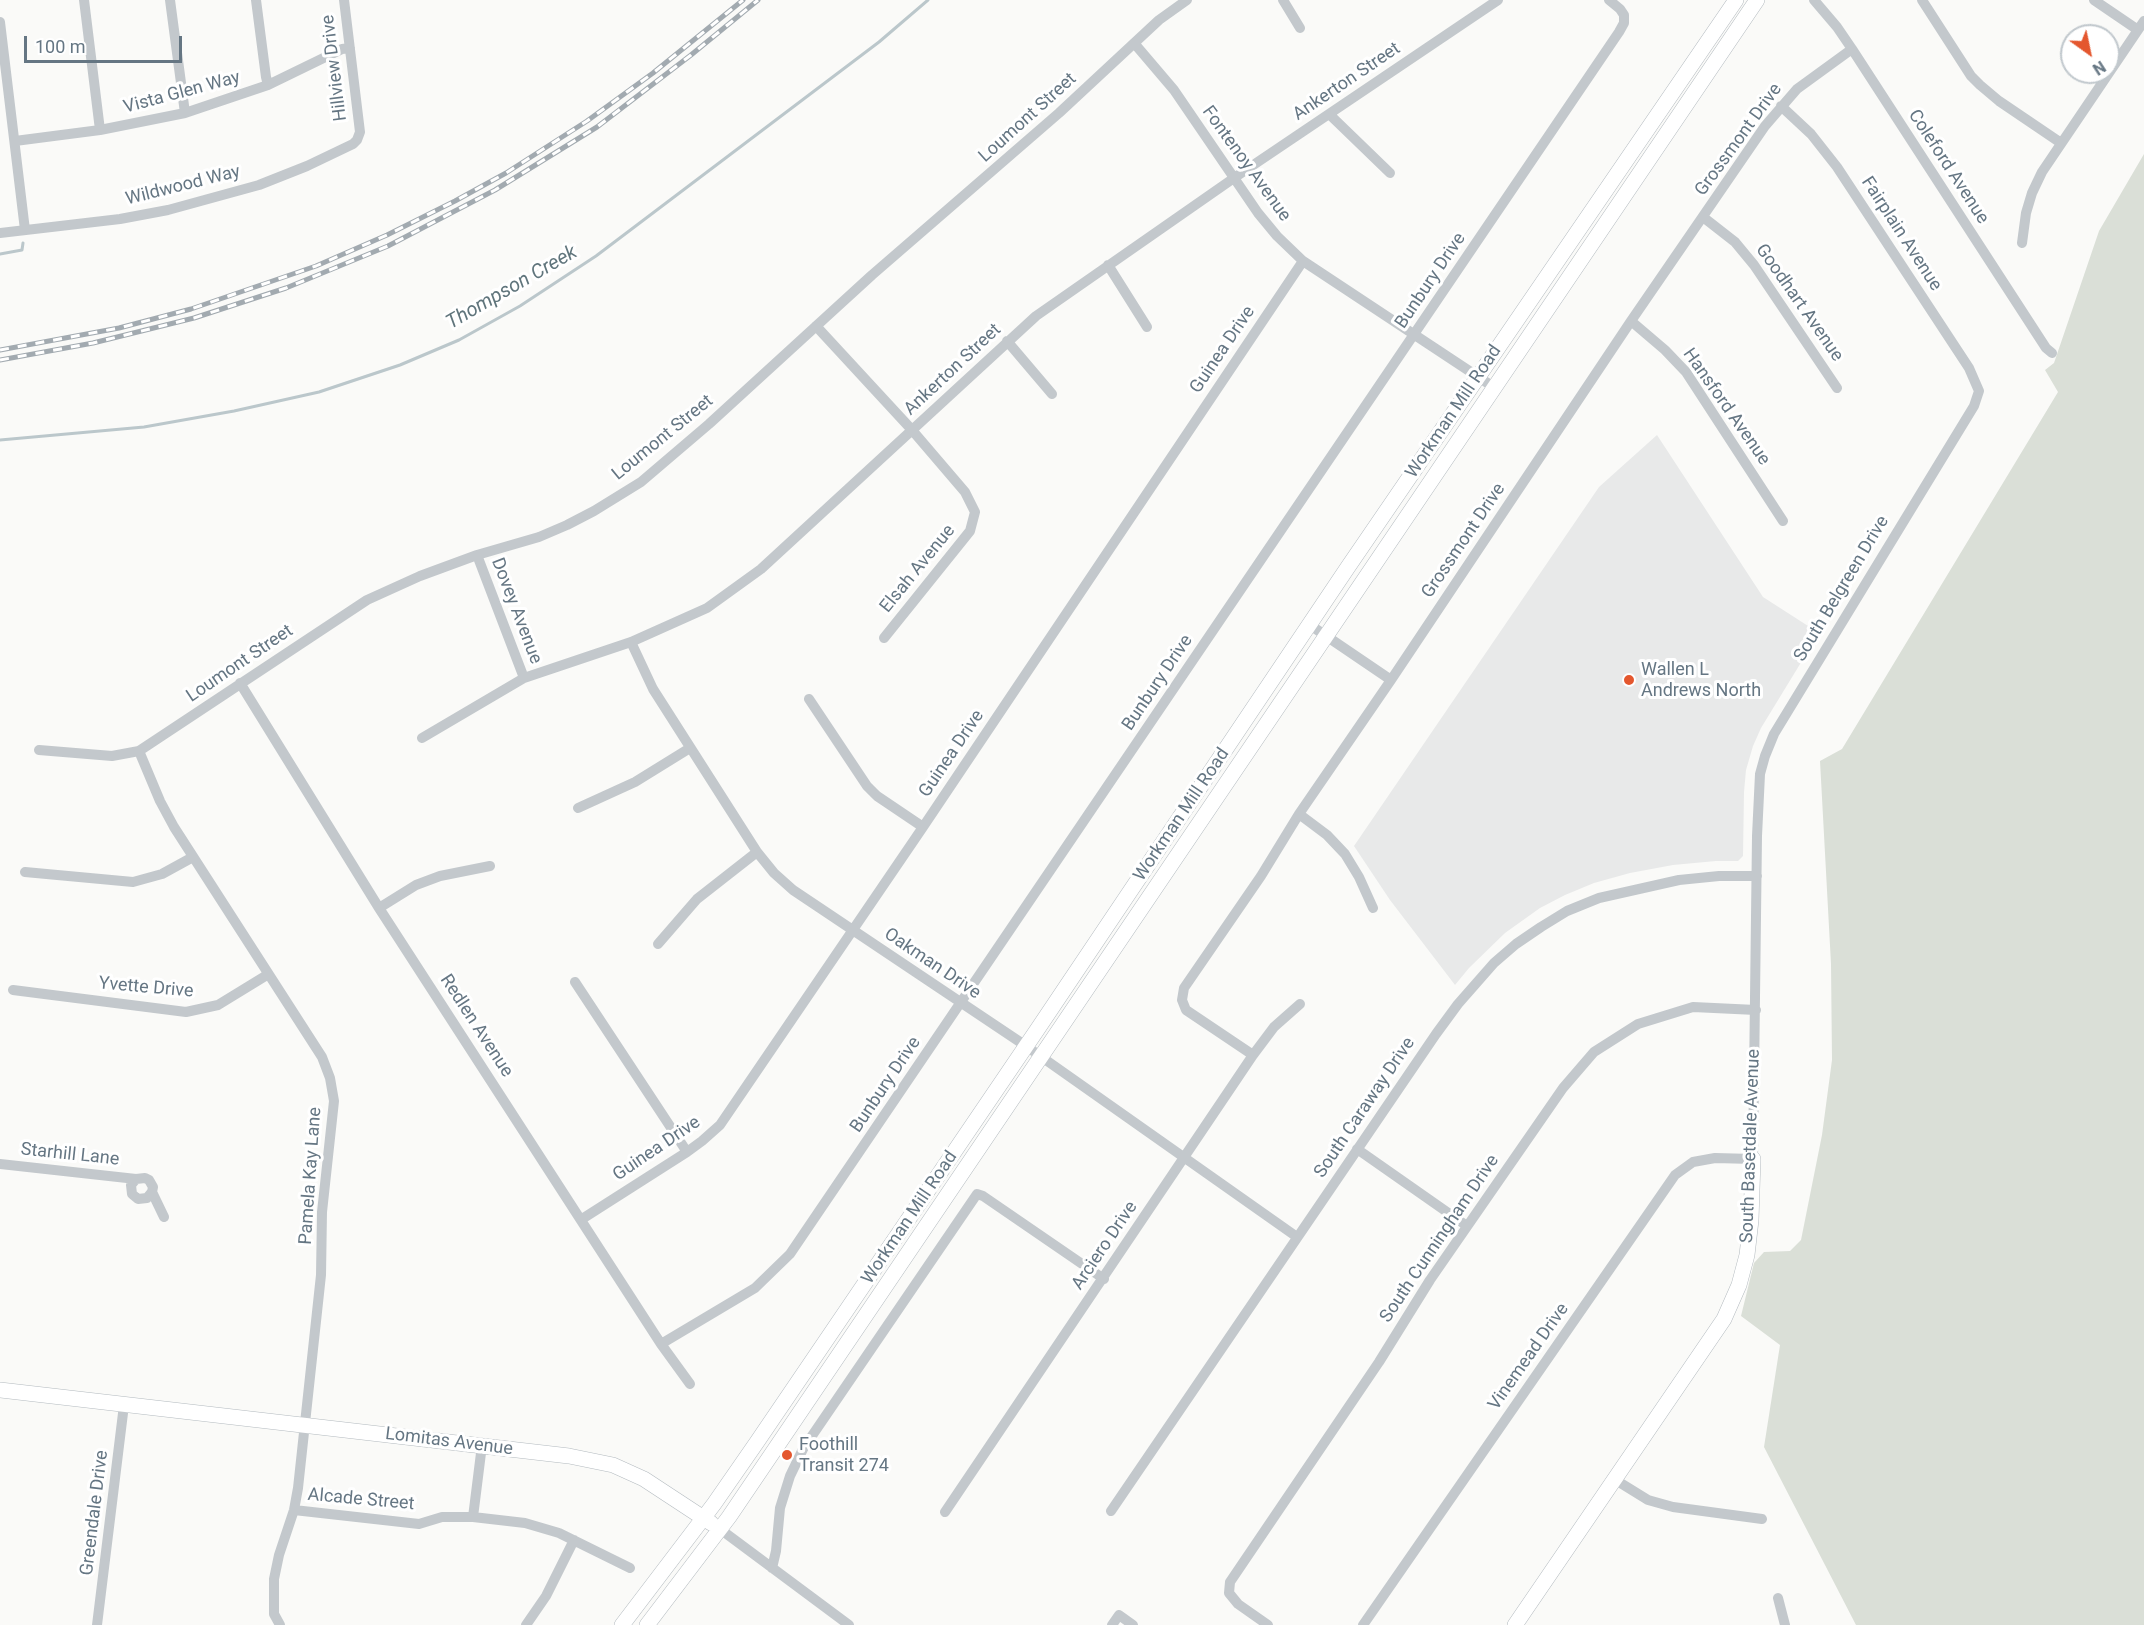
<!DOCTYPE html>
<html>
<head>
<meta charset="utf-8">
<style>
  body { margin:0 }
  #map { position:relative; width:2144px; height:1625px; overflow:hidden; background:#fafaf8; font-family:Roboto,sans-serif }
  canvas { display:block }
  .north { position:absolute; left:2060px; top:24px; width:60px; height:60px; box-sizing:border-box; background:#fff; border:2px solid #c1c8cd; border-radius:50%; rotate:147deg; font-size:16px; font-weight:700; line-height:24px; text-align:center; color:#657683 }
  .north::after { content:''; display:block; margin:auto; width:21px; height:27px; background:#e4572e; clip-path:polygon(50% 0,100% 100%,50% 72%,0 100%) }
  .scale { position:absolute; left:24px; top:36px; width:158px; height:27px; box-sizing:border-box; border:3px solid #657683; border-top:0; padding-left:8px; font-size:18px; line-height:21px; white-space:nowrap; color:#657683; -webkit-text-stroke:4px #fff; paint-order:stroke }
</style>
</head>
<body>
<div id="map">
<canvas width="2144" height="1625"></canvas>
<div class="north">N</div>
<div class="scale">100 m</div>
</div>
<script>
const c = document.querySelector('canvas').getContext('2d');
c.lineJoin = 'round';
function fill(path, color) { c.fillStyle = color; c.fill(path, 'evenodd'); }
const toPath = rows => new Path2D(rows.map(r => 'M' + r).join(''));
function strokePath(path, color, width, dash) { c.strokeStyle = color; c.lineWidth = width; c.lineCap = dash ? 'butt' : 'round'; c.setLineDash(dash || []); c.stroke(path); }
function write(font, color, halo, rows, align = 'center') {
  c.font = font + ' Roboto,sans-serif'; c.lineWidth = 6; c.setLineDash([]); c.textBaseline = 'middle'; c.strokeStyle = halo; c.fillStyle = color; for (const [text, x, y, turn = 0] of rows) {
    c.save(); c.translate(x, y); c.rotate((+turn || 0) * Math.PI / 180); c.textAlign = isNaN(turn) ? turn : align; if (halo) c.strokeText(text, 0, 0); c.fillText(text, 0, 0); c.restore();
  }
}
fill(toPath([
  [1657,435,1763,597,1819,633,1761,728,1753,746,1746,770,1744,792,1743,856,1738,861,1716,861,1673,865,1630,873,1594,883,1565,895,1540,908,1505,933,1469,968,1455,985,1390,900,1354,846,1599,487]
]), '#e8e9e9');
fill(toPath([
  [2144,154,2144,1625,1856,1625,1764,1447,1780,1345,1741,1316,1754,1263,1764,1252,1790,1251,1801,1240,1822,1135,1832,1060,1831,964,1820,761,1842,749,2058,392,2045,370,2054,363,2099,231]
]), '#dadfd7');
strokePath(toPath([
  [0,254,22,250,23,243],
  [0,440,144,427,234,411,319,392,400,365,459,340,520,306,596,256,879,42,928,0]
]), '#bbc7cb', 3);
const secondary = toPath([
  [0,1390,569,1456,613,1465,644,1479,711,1523],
  [622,1625,714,1504,757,1442,1037,1030,1348,567,1736,0],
  [647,1625,729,1517,1757,0],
  [1515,1625,1724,1319,1739,1285,1747,1255,1751,1220,1753,1159]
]);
strokePath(secondary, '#b3babf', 16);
strokePath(toPath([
  [84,0,100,130],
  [170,0,185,113],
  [256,0,266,77,268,85],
  [1283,0,1300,28],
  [1814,0,1837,27,1852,49,2046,348,2052,353],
  [1922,0,1971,76,1980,85,1999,101,2061,143],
  [2094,0,2138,30],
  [0,22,25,230],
  [1134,43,1174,90,1258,213,1277,236,1303,261,1495,388],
  [1329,114,1390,173],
  [15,141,100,130,185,113,268,85,342,49,350,48],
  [1703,217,1735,242,1754,265,1837,388],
  [0,233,120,219,168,210,259,185,307,166,353,144,357,140,360,132,344,0],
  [2022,243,2026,213,2032,193,2042,172,2144,21],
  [1108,265,1147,327],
  [1631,321,1665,350,1686,372,1783,521],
  [816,326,912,430,965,492,975,512,970,531,884,638],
  [1007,341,1052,394],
  [477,555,524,678],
  [1310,625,1391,680],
  [631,642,653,689,757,852,774,873,793,890,1026,1046,1297,1237],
  [240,683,379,908,661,1344,690,1384],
  [809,699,867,786,877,796,923,827],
  [422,738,524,678,631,642,707,608,761,569,1036,316,1234,178,1498,0],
  [39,750,112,756,139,751,367,600,420,576,477,555,539,537,567,525,594,511,641,482,709,424,872,275,1059,113,1159,20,1187,0],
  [139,751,160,801,174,827,322,1057,330,1078,334,1101,322,1212,321,1275,298,1488,294,1510,279,1555,274,1579,274,1614,280,1625],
  [578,808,635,782,690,748],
  [1299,814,1327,835,1345,854,1359,877,1373,908],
  [25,872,133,882,162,874,193,857],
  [379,908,416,885,440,876,490,866],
  [658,944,697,899,757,852],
  [575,982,687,1152],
  [13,990,186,1012,218,1005,267,975],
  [1253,1055,1186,1010,1182,1000,1184,988,1261,876,1299,814,1391,680,1631,321,1765,126,1797,89,1852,49],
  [1357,1149,1467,1226],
  [0,1164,136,1179,145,1178,149,1180,153,1187,152,1192,147,1198,138,1199,132,1194,131,1185,136,1179],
  [152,1192,164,1217],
  [582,1219,687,1152,702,1141,720,1125,923,827,1303,261],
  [661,1344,755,1288,790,1254,1619,32,1624,23,1624,15,1620,9,1609,0],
  [1614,1479,1648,1500,1673,1507,1762,1519],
  [294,1510,419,1524,442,1517,473,1517,525,1523,559,1533,630,1568],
  [1111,1511,1436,1034,1458,1004,1494,963,1516,944,1541,927,1567,911,1599,898,1679,880,1719,876,1757,876],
  [945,1512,1253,1055,1274,1027,1300,1004],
  [473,1517,482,1445],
  [720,1529,849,1625],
  [772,1568,776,1551,780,1508,790,1476,803,1449,977,1194,983,1196,1104,1279],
  [1778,1598,1785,1625],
  [97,1625,124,1405],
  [526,1625,546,1596,574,1540],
  [1112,1625,1119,1615,1133,1625],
  [1268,1625,1238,1604,1229,1593,1230,1582,1379,1362,1430,1280,1563,1088,1594,1052,1638,1024,1693,1007,1756,1010],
  [1363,1625,1675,1175,1693,1162,1715,1158,1753,1159,1757,836,1760,774,1765,756,1774,734,1974,406,1979,391,1969,368,1837,167,1811,134,1781,106]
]), '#c3c8cc', 10);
strokePath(secondary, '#fff', 15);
const rail = toPath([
  [0,350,119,328,191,309,316,266,387,235,455,201,506,173,587,121,653,73,743,0],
  [0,360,93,343,194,318,286,288,388,246,495,190,597,127,691,55,758,0]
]);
strokePath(rail, '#a2aab0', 5);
strokePath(rail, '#fff', 3, [9]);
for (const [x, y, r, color] of [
  [1629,680,6,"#e4572e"],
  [787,1455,6,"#e4572e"]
]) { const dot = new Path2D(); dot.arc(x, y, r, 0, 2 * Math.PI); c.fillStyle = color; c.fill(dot); strokePath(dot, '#fff', 2); }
write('18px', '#657683', '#fff', [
  ["Hillview Drive",335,68,-97],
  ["Ankerton Street",1347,82,-34],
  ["Vista Glen Way",182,93,-15],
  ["Loumont Street",1028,118,-42],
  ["Grossmont Drive",1739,140,-54],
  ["Fontenoy Avenue",1246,164,54],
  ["Coleford Avenue",1948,167,57],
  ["Wildwood Way",183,186,-14],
  ["Fairplain Avenue",1901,234,57],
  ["Bunbury Drive",1431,281,-56],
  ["Goodhart Avenue",1799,303,55],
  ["Guinea Drive",1223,350,-56],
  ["Ankerton Street",953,370,-43],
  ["Hansford Avenue",1726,407,55],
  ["Workman Mill Road",1454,412,-56],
  ["Loumont Street",663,438,-39],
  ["Grossmont Drive",1464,541,-56],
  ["Elsah Avenue",918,569,-51],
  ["South Belgreen Drive",1842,589,-59],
  ["Dovey Avenue",516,611,69],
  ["Loumont Street",240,664,-34],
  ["Bunbury Drive",1158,683,-56],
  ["Guinea Drive",952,754,-56],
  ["Workman Mill Road",1182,815,-56],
  ["Oakman Drive",932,964,34],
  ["Yvette Drive",146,988,5],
  ["Redlen Avenue",476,1026,57],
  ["Bunbury Drive",886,1085,-56],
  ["South Caraway Drive",1365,1108,-56],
  ["South Basetdale Avenue",1751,1146,-88],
  ["Guinea Drive",657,1149,-34],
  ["Starhill Lane",70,1155,6],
  ["Pamela Kay Lane",311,1176,-86],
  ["Workman Mill Road",910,1218,-56],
  ["South Cunningham Drive",1440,1239,-56],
  ["Arciero Drive",1105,1246,-56],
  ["Vinemead Drive",1529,1357,-55],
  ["Lomitas Avenue",449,1442,7],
  ["Alcade Street",361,1500,5],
  ["Greendale Drive",95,1513,-83]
]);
write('18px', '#657683', '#fff', [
  ["Wallen L",1641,670],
  ["Andrews North",1641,691],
  ["Foothill",799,1445],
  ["Transit 274",799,1466]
], 'left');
write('italic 20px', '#60757c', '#fff', [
  ["Thompson Creek",512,288,-30]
]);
</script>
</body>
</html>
